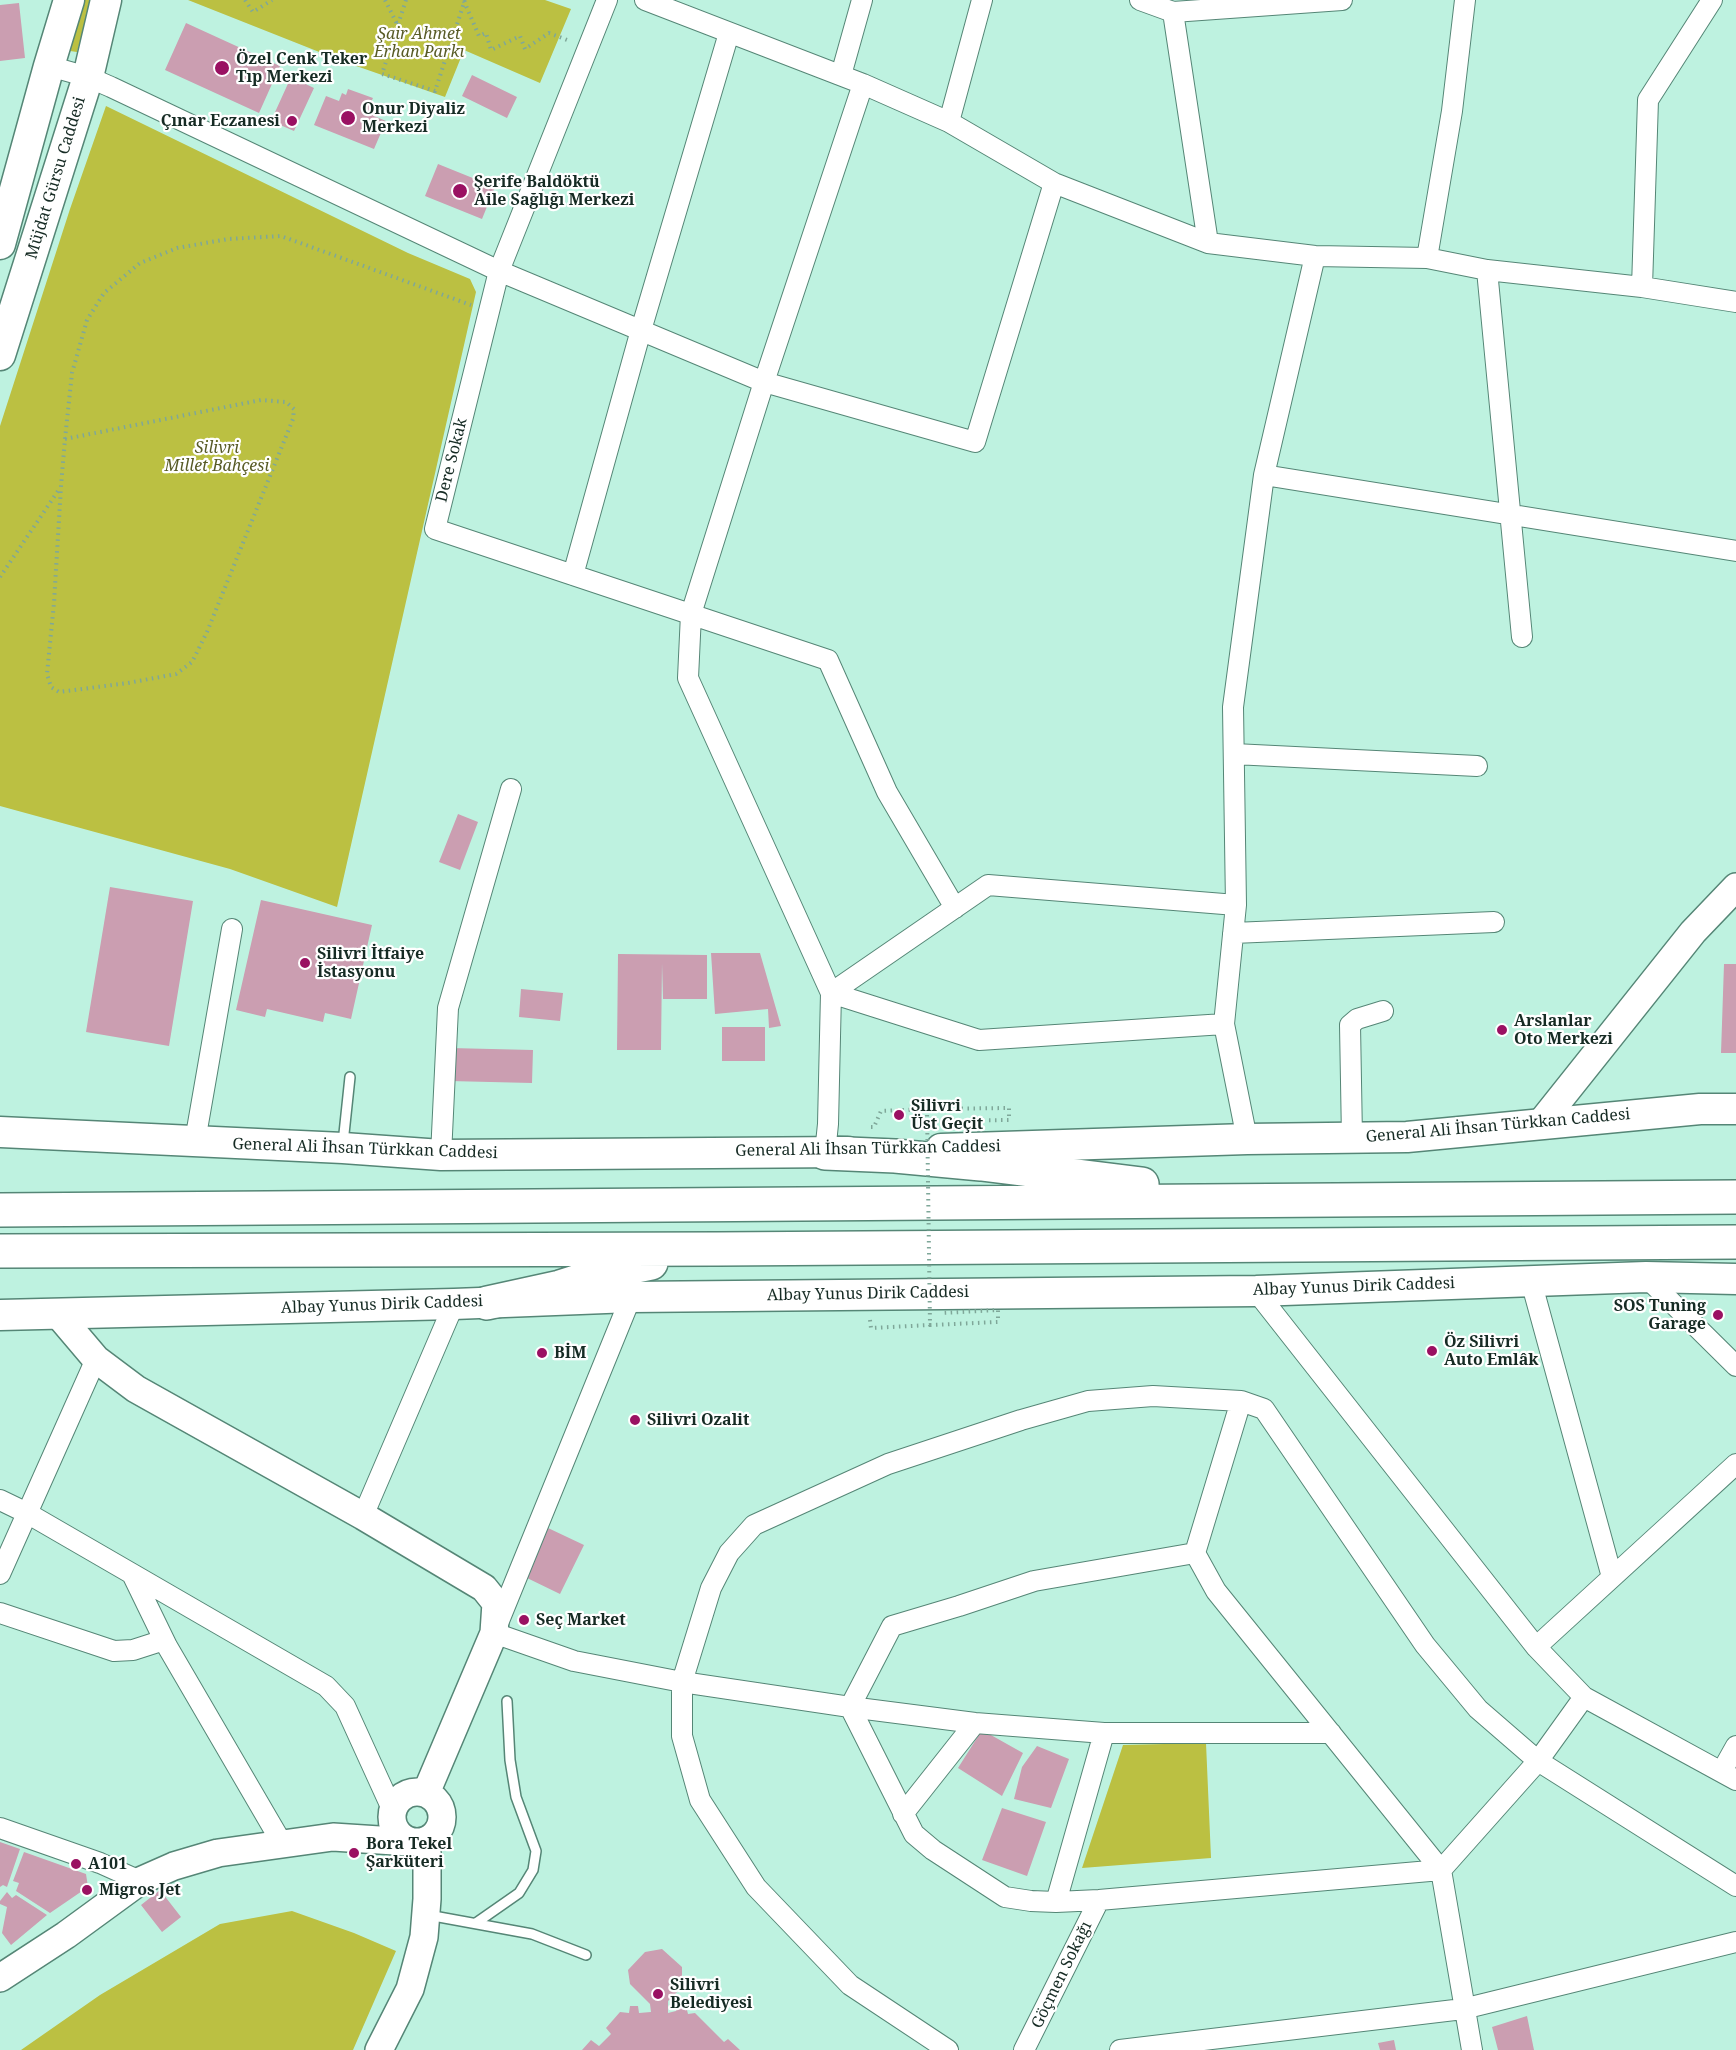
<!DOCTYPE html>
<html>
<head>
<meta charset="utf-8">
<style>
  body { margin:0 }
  canvas { display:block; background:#bef2e0 }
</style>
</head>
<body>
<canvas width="1736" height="2050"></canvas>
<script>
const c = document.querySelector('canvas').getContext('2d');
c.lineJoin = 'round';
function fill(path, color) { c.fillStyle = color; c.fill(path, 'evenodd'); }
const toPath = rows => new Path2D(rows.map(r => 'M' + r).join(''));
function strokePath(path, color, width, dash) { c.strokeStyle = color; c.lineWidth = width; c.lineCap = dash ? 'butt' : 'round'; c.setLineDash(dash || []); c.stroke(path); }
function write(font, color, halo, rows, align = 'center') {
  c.font = font + ' "Noto Serif",serif'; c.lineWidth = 4.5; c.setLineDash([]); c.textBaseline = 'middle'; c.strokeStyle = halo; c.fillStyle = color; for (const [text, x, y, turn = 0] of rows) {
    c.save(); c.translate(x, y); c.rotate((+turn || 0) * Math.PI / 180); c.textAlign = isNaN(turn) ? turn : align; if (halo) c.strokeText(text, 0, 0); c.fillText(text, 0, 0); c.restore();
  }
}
fill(toPath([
  [82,0,91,0,77,52,70,51],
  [188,0,545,0,571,9,540,83,464,50,445,97,342,61],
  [106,106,408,253,470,279,476,292,337,907,230,869,0,806,0,426,70,209],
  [1206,1743,1211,1858,1082,1868,1123,1745],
  [292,1911,354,1933,396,1951,353,2050,21,2050,100,1995,220,1924]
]), '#bbc042');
fill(toPath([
  [19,3,25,58,0,61,0,5],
  [186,23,280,66,259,113,165,70],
  [472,75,517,97,507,118,462,96],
  [291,77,314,88,294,131,271,121],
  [348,89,373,98,370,104,377,106,374,116,386,121,374,149,314,125,326,96,339,101,342,93,346,95],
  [438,164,495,187,482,219,425,196],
  [458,814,478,822,460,870,439,862],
  [110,887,193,901,169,1046,86,1032],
  [261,900,372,925,351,1019,325,1013,323,1022,267,1009,265,1017,236,1010],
  [711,953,760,953,781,1026,769,1028,768,1009,715,1014],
  [618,954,707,955,707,999,663,999,662,963,661,1050,617,1050],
  [1724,964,1736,964,1736,1053,1721,1053],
  [521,989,563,993,560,1021,519,1017],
  [722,1027,765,1027,765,1061,722,1061],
  [450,1048,533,1050,532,1083,449,1081],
  [548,1528,584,1545,560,1594,525,1577],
  [982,1730,1023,1753,1002,1796,958,1768],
  [1037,1746,1069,1759,1051,1808,1014,1799,1022,1767],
  [1002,1808,1046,1822,1027,1876,982,1860],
  [0,1842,20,1849,7,1887,3,1885,0,1887],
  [24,1852,86,1874,88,1887,50,1913,16,1891,19,1883,13,1881],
  [160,1890,181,1917,162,1932,141,1905],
  [7,1892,12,1898,16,1895,47,1915,11,1945,2,1933,7,1907,0,1904,0,1901],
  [662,1949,682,1967,682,1987,668,2001,668,2013,676,2011,678,2006,686,2006,688,2014,695,2013,724,2042,728,2039,740,2050,582,2050,591,2040,599,2046,611,2034,606,2028,620,2012,629,2013,630,2006,638,2006,639,2013,651,2012,650,2004,630,1984,628,1970,645,1952],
  [1527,2016,1534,2050,1498,2050,1492,2027],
  [1394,2040,1396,2050,1380,2050,1378,2043]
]), '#cb9eb1');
const lane = toPath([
  [343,1143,350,1077],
  [428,1915,532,1934,586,1955],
  [476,1923,519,1893,533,1870,536,1851,516,1797,510,1760,507,1701]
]);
const street = toPath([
  [607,0,499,271,435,529,828,660,887,792,955,908],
  [645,0,863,84,949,122,1054,183,1208,243,1315,256,1427,258,1487,270,1642,287,1736,302],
  [1140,0,1173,12,1342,0],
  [1173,12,1208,243],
  [49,66,88,77,111,87,499,271,764,382,975,442,1054,183],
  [841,75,862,0],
  [949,122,982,0],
  [1427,258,1452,111,1465,0],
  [1487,270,1522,637],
  [1642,287,1648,100,1712,0],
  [1264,475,1736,551],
  [573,575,641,330,729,33],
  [1234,754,1477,766],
  [1233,933,1494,922],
  [831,993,988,885,1236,905],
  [831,993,979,1040,1224,1024],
  [1352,1138,1350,1025,1357,1019,1383,1011],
  [1247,1139,1224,1024,1236,905,1233,707,1264,475,1315,256],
  [195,1141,232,929],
  [825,1153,828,1124,831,993,688,678,691,614,764,382,863,84],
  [441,1155,448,1008,511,789],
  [1646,1277,1736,1366],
  [1531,1281,1612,1577],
  [1256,1291,1536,1647,1584,1697,1736,1780],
  [631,1297,494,1633,574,1661,682,1682,850,1707,975,1723,1104,1733,1331,1733],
  [0,1500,27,1513,326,1686,345,1706,392,1809],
  [363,1516,454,1304],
  [1195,1553,1241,1401],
  [0,1574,96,1359],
  [132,1574,167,1646,283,1845],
  [0,1613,114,1651,133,1650,164,1640],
  [1536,1647,1736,1464],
  [1722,1771,1736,1746],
  [903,1814,975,1723],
  [0,1828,100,1863,140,1881],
  [1056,1902,1104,1733],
  [948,2050,850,1985,756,1887,700,1800,682,1736,682,1682,711,1588,729,1553,754,1525,888,1464,1021,1420,1088,1401,1153,1396,1241,1401,1264,1409,1425,1645,1478,1709,1538,1761,1736,1886],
  [1024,2050,1099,1900],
  [1120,2050,1463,2009,1736,1942],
  [1472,2050,1441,1870,1216,1591,1195,1553,1034,1581,959,1606,892,1626,850,1707,914,1834,933,1850,1005,1897,1031,1901,1056,1902,1099,1900,1441,1870,1538,1761,1584,1697]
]);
const secondary = toPath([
  [1540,1124,1693,932,1736,887],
  [57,1313,96,1359,136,1389,363,1516,484,1588,496,1603,494,1633,426,1793],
  '392 1817a25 25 0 1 1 50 0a25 25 0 1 1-50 0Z',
  [0,1978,66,1935,140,1881,174,1866,218,1853,333,1837,410,1842],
  [379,2050,410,1989,424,1937,427,1899,427,1841]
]);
const primary = toPath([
  [0,244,49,66,69,0],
  [0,355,88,77,106,0],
  [0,1132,343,1148,441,1155,848,1152],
  [941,1149,1247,1139,1407,1137,1700,1109,1736,1109],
  [0,1315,454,1304,631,1297,1256,1291,1646,1277,1736,1279]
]);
const highway = toPath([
  [825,1153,895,1156,981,1164,1142,1184],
  [0,1210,1736,1197],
  [0,1251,718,1249,1736,1242],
  [487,1303,560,1287,607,1272,651,1263]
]);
strokePath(lane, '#558676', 12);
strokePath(street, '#558676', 22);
strokePath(secondary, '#558676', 30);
strokePath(primary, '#558676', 33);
strokePath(highway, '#558676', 36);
strokePath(toPath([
  [245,0,253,12,272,0],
  [385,0,397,24],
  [406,0,382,74,435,91,465,0],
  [464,1,479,36,486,33,491,50,520,36,525,49,549,33,570,41],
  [65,439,261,400,286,402,294,409,293,419,207,632,192,662,176,674,128,683,59,692,51,687,47,674,54,603,61,486,65,439,72,373,87,320,104,293,140,263,177,248,228,239,281,236,471,305],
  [0,577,60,488],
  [871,1127,874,1127,881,1111,927,1109],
  [870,1320,871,1328,930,1325]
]), '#7fa799', 4, [1.5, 4.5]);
strokePath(lane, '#fff', 9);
strokePath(street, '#fff', 20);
strokePath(secondary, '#fff', 27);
strokePath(primary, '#fff', 30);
strokePath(highway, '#fff', 33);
strokePath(toPath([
  [941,1121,1009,1120,1009,1108,927,1109,930,1325,998,1322,998,1310,942,1313]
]), '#7fa799', 4, [1.5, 4.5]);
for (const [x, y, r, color] of [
  [222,68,8,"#9a1162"],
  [348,118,8,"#9a1162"],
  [292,121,6,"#9a1162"],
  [460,191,8,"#9a1162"],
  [305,963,6,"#9a1162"],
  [1502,1030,6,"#9a1162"],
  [899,1115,6,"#9a1162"],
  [1718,1315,6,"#9a1162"],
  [1432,1351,6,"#9a1162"],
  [542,1353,6,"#9a1162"],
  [635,1420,6,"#9a1162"],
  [524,1620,6,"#9a1162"],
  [354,1853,6,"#9a1162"],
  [76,1864,6,"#9a1162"],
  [87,1890,6,"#9a1162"],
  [658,1994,6,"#9a1162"]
]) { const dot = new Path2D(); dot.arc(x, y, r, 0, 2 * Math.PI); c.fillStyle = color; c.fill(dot); strokePath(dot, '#fff', 2); }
write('italic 16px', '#585b26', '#fff', [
  ["Şair Ahmet",419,34],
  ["Erhan Parkı",419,52],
  ["Silivri",217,448],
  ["Millet Bahçesi",217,466]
]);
write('bold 16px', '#162b24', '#fff', [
  ["Özel Cenk Teker",236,59],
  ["Tıp Merkezi",236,77],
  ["Onur Diyaliz",362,109],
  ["Merkezi",362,127],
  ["Çınar Eczanesi",280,121,"right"],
  ["Şerife Baldöktü",474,182],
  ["Aile Sağlığı Merkezi",474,200],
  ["Silivri İtfaiye",317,954],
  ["İstasyonu",317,972],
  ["Arslanlar",1514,1021],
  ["Oto Merkezi",1514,1039],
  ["Silivri",911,1106],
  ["Üst Geçit",911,1124],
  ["SOS Tuning",1706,1306,"right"],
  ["Garage",1706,1324,"right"],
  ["Öz Silivri",1444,1342],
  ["Auto Emlâk",1444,1360],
  ["BİM",554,1353],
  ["Silivri Ozalit",647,1420],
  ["Seç Market",536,1620],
  ["Bora Tekel",366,1844],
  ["Şarküteri",366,1862],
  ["A101",88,1864],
  ["Migros Jet",99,1890],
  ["Silivri",670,1985],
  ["Belediyesi",670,2003]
], 'left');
write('16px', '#162b24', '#fff', [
  ["Müjdat Gürsu Caddesi",56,178,-73],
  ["Dere Sokak",452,460,-76],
  ["General Ali İhsan Türkkan Caddesi",1498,1126,-5],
  ["General Ali İhsan Türkkan Caddesi",365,1149,2],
  ["General Ali İhsan Türkkan Caddesi",868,1149,-1],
  ["Albay Yunus Dirik Caddesi",1354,1287,-2],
  ["Albay Yunus Dirik Caddesi",868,1294,-1],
  ["Albay Yunus Dirik Caddesi",382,1305,-2],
  ["Göçmen Sokağı",1062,1975,-64]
]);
</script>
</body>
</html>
